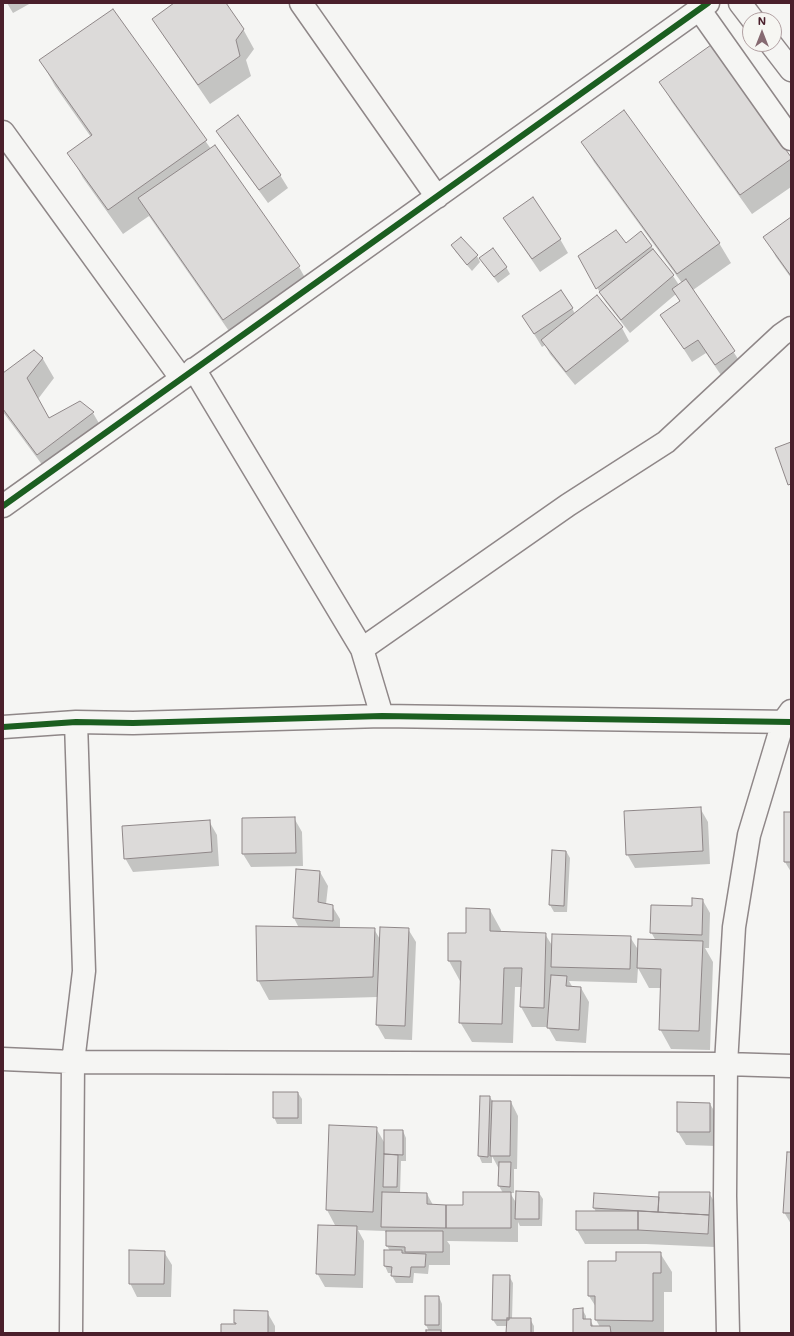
<!DOCTYPE html>
<html>
<head>
<meta charset="utf-8">
<style>
  body { margin:0 }
  #map { position:relative; width:794px; height:1336px; overflow:hidden; background:#f5f5f3; font-family:Mali,sans-serif }
  canvas { display:block }
  .frame { position:absolute; inset:0; border:4px solid #4a1f2b; pointer-events:none }
  .north { position:absolute; left:742px; top:12px; width:40px; height:40px; box-sizing:border-box; background:#f6f6f2; border:1px solid #b1a0a2; border-radius:50%; rotate:0deg; font-size:11px; font-weight:700; line-height:16px; text-align:center; color:#4a1f2b }
  .north::after { content:''; display:block; margin:auto; width:14px; height:18px; background:#866a71; clip-path:polygon(50% 0,100% 100%,50% 72%,0 100%) }
</style>
</head>
<body>
<div id="map">
<canvas width="794" height="1336"></canvas>
<div class="frame"></div>
<div class="north">N</div>
</div>
<script>
const c = document.querySelector('canvas').getContext('2d');
c.lineJoin = 'round';
function fill(path, color) { c.fillStyle = color; c.fill(path, 'evenodd'); }
const toPath = rows => new Path2D(rows.map(r => 'M' + r).join(''));
function strokePath(path, color, width, dash) { c.strokeStyle = color; c.lineWidth = width; c.lineCap = dash ? 'butt' : 'round'; c.setLineDash(dash || []); c.stroke(path); }
fill(toPath([
  [7,3,31,3,13,13],
  [176,3,224,3,243,29,254,49,246,60,251,76,210,104,165,38,153,19],
  [112,10,211,149,214,146,299,267,313,292,238,344,149,216,123,234,83,178,69,153,91,137,55,86,41,61],
  [661,82,791,158,791,187,752,214,672,102],
  [217,131,280,175,288,188,268,203,225,144],
  [582,142,719,243,731,263,693,290,742,365,723,378,706,353,692,362,662,315,680,302,676,294,630,333,605,301,579,257,626,244,641,232,673,276,679,285,682,283,594,162],
  [505,218,560,239,568,253,540,272,512,231],
  [791,219,791,278,776,257,765,237],
  [452,246,477,256,480,262,472,271,456,252],
  [484,264,506,267,510,274,498,283],
  [572,308,575,314,622,328,629,341,575,385,550,354,545,345,542,347,523,316],
  [34,352,43,359,54,378,38,399,49,419,80,402,93,413,104,432,49,474,3,412,3,374],
  [700,808,708,822,710,864,635,868,627,854],
  [791,813,791,872,785,862],
  [294,818,302,832,303,866,251,867,243,854],
  [209,821,217,835,219,866,133,872,125,858],
  [566,851,570,858,567,912,554,912,550,905],
  [297,870,320,872,328,886,326,904,332,906,340,919,340,929,374,929,381,941,408,929,416,942,412,1040,385,1039,377,1025,378,997,269,1000,258,980,299,928,294,918],
  [702,899,710,913,709,948,705,948,713,962,710,1050,671,1049,660,1029,661,988,649,988,638,968,637,983,569,981,573,988,581,988,589,1002,586,1043,556,1041,548,1027,532,1027,521,1007,522,987,515,987,513,1043,472,1042,460,1022,461,981,460,981,449,961,449,934,467,934,490,910,501,930,501,933,545,934,553,947,630,937,639,951,656,941,651,932,693,907],
  [298,1093,302,1099,302,1124,277,1124,274,1117],
  [490,1097,493,1102,511,1102,518,1116,517,1169,514,1169,514,1193,510,1193,517,1204,539,1193,543,1199,542,1226,520,1226,518,1222,518,1242,447,1241,450,1245,450,1265,429,1265,428,1274,414,1273,413,1283,396,1283,392,1276,393,1273,388,1273,385,1266,385,1251,390,1251,387,1246,387,1235,385,1231,358,1230,364,1241,363,1288,325,1287,317,1273,336,1227,327,1210,376,1128,384,1142,403,1131,406,1138,406,1161,401,1161,400,1194,427,1194,433,1205,464,1206,503,1193,499,1186,499,1169,492,1156,492,1163,482,1163,479,1156],
  [710,1104,718,1117,717,1146,686,1145,678,1132],
  [791,1153,791,1224,784,1212],
  [709,1193,717,1206,715,1247,646,1244,585,1244,577,1230,577,1212,596,1212,594,1208,594,1194,660,1198],
  [164,1252,172,1265,171,1297,137,1297,130,1283],
  [660,1253,672,1272,672,1292,664,1292,664,1333,573,1333,582,1309,586,1316,586,1320,590,1320,594,1327,600,1327,596,1320,596,1307,589,1296,617,1262],
  [509,1276,513,1283,512,1319,530,1319,534,1326,534,1333,507,1333,507,1326,497,1326,493,1320],
  [426,1297,439,1297,442,1304,442,1333,427,1333,429,1331,426,1325],
  [267,1312,275,1326,275,1333,222,1333,237,1325,235,1322]
]), '#0003');
const building = toPath([
  [174,3,226,3,244,29,236,40,240,56,198,85,152,19,174,3],
  [113,9,207,140,108,210,67,153,92,135,39,60,113,9],
  [711,45,791,157,791,159,740,195,659,82,711,45],
  [624,110,720,243,677,274,581,142,624,110],
  [238,115,281,175,259,190,216,131,238,115],
  [215,145,300,266,223,320,138,198,215,145],
  [533,197,561,239,532,259,503,218,533,197],
  [791,217,791,276,763,237,791,217],
  [616,230,626,243,641,231,652,246,596,289,578,256,616,230],
  [461,237,478,255,467,265,451,245,461,237],
  [493,248,507,267,494,277,479,258,493,248],
  [653,249,674,275,621,320,599,292,653,249],
  [686,279,735,351,715,365,698,340,684,349,660,315,680,301,672,289,686,279],
  [561,290,573,308,534,334,522,316,561,290],
  [597,295,623,327,566,372,541,340,597,295],
  [34,350,43,358,27,378,49,418,80,401,94,412,37,455,3,409,3,373,34,350],
  [791,442,791,484,788,485,775,448,791,442],
  [701,807,703,851,626,855,624,811,701,807],
  [784,812,791,812,791,862,784,862,784,812],
  [295,817,296,853,242,854,242,818,295,817],
  [210,820,212,852,124,859,122,826,210,820],
  [552,850,566,851,564,906,549,905,552,850],
  [296,869,320,871,318,902,333,905,333,921,293,918,296,869],
  [692,898,703,899,702,935,650,933,651,905,692,906,692,898],
  [466,908,490,909,490,931,546,933,544,1008,520,1007,522,968,504,968,502,1024,459,1023,461,961,448,961,448,933,466,933,466,908],
  [256,926,375,928,373,977,257,981,256,926],
  [380,927,409,928,405,1026,376,1025,380,927],
  [552,934,631,936,630,969,551,967,552,934],
  [638,939,703,941,699,1031,659,1030,661,969,637,968,638,939],
  [551,975,567,976,566,986,581,987,579,1030,547,1028,551,975],
  [273,1092,298,1092,298,1118,273,1118,273,1092],
  [480,1096,490,1096,488,1157,478,1156,480,1096],
  [492,1101,511,1101,510,1156,490,1156,492,1101],
  [677,1102,710,1103,710,1132,677,1132,677,1102],
  [329,1125,377,1127,373,1212,326,1210,329,1125],
  [384,1130,403,1130,403,1155,384,1154,384,1130],
  [787,1152,791,1152,791,1213,783,1213,787,1152],
  [384,1154,398,1155,397,1187,383,1187,384,1154],
  [499,1162,511,1162,510,1187,498,1186,499,1162],
  [516,1191,539,1192,539,1219,515,1219,516,1191],
  [382,1192,427,1193,427,1204,446,1205,446,1228,381,1227,382,1192],
  [463,1192,511,1192,511,1228,446,1228,446,1205,463,1205,463,1192],
  [659,1192,710,1192,709,1215,658,1212,659,1192],
  [594,1193,659,1197,658,1212,593,1208,594,1193],
  [576,1211,638,1211,638,1230,576,1230,576,1211],
  [638,1211,709,1215,708,1234,638,1230,638,1211],
  [318,1225,357,1226,355,1275,316,1274,318,1225],
  [386,1231,443,1231,443,1252,405,1252,405,1247,386,1246,386,1231],
  [129,1250,165,1251,164,1284,129,1284,129,1250],
  [384,1250,402,1250,402,1253,426,1254,425,1267,411,1267,410,1277,391,1276,392,1267,384,1266,384,1250],
  [616,1252,661,1252,661,1273,653,1273,653,1321,595,1320,595,1296,588,1296,588,1261,616,1261,616,1252],
  [493,1275,510,1275,509,1320,492,1320,493,1275],
  [425,1296,439,1296,439,1325,425,1325,425,1296],
  [583,1308,583,1319,591,1319,591,1326,610,1326,611,1333,573,1333,573,1309,583,1308],
  [234,1310,268,1311,268,1333,221,1333,221,1324,236,1324,236,1323,234,1323,234,1310],
  [507,1318,531,1318,531,1333,506,1333,507,1318],
  [426,1330,441,1330,441,1333,426,1333,426,1330]
]);
fill(building, '#dcdad9');
strokePath(building, '#8f8788', 1);
const minor = toPath([
  [301,3,437,197],
  [740,3,753,20],
  [699,9,791,139],
  [771,44,791,70],
  [3,132,181,378],
  [194,369,362,649],
  [3,506,708,3],
  [382,716,362,649,568,505,666,442,781,335,791,328],
  [3,727,76,722,133,723,382,716,791,722],
  [3,1059,73,1062,726,1064,791,1066],
  [71,1333,73,1062,84,971,76,722],
  [728,1333,725,1196,726,1064,734,927,749,835,783,722,791,711]
]);
strokePath(minor, '#8f8788', 25);
strokePath(minor, '#f5f5f3', 22);
strokePath(toPath([
  [3,506,708,3],
  [3,727,76,722,133,723,382,716,791,722]
]), '#1b5e20', 6);
</script>
</body>
</html>
